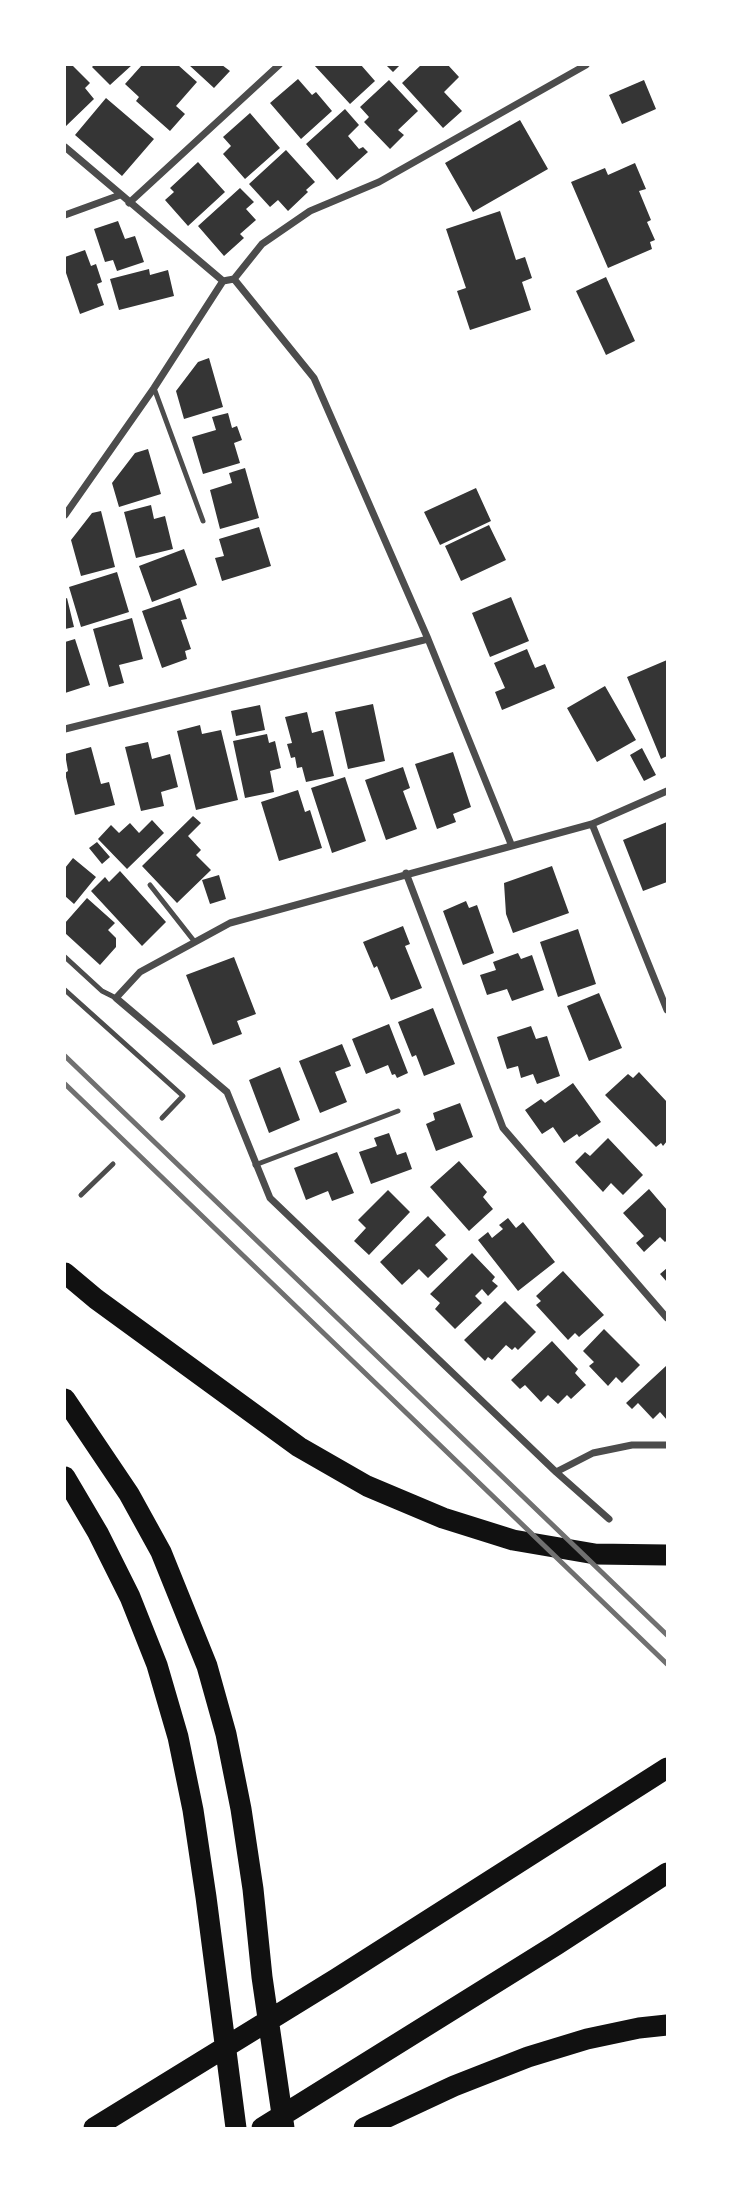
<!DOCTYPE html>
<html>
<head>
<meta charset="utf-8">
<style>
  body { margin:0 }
  #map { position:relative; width:732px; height:2193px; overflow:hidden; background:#fff; font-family:"PT Sans",sans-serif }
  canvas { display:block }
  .frame { position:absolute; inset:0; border:66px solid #fff; pointer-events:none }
</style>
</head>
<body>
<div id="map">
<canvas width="732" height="2193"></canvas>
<div class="frame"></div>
</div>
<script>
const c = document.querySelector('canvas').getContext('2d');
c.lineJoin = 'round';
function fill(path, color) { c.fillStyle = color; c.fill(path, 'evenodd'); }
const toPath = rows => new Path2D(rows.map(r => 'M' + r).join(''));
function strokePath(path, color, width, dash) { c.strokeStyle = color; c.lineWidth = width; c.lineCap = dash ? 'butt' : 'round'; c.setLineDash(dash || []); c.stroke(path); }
fill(toPath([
  [65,65,72,65,90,83,85,88,94,99,65,127],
  [94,65,132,65,110,85,92,67],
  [142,65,178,65,197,82,176,106,185,114,170,131,136,101,139,97,125,84],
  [189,65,222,65,230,71,214,88],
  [314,65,361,65,375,81,350,104],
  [386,65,400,65,393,72],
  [421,65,448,65,459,77,444,92,462,111,443,128,402,83],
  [298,79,312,95,316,92,332,111,301,139,270,103],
  [389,80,418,111,398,130,404,135,390,149,364,122,369,117,360,107],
  [644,80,656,109,622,124,609,95],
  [106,98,154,139,122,176,75,135],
  [345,109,359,125,348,136,359,149,363,147,368,152,337,180,306,144],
  [250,113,280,148,245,179,223,154,231,146,223,137],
  [520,120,548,169,473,212,445,163],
  [286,150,315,182,306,190,308,192,288,211,278,200,270,207,249,184],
  [198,162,225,192,188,226,165,200,174,192,170,188],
  [635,163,646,189,639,191,651,220,647,222,655,240,650,242,652,249,608,268,571,182,605,168,608,175],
  [240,188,254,202,246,209,256,220,240,234,244,238,224,256,198,226],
  [500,211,516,260,525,257,532,278,522,282,531,310,470,330,457,291,466,288,446,229],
  [118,221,125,239,135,236,144,262,117,271,113,260,105,262,94,229],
  [85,250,91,266,96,264,102,282,97,284,104,305,80,314,65,270,65,257],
  [149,269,150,275,168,270,174,296,119,310,110,279],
  [606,277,635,341,606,355,576,291],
  [209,358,223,407,184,419,176,391,198,362],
  [228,413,232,428,237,426,242,440,234,443,240,463,203,474,192,437,216,430,212,417],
  [148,449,161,494,119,507,112,483,135,453],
  [245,468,259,518,220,529,210,490,232,483,229,473],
  [476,488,491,521,440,545,424,512],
  [151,505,154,519,165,516,173,549,136,558,124,512],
  [101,511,115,567,81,576,71,540,92,513],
  [489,525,506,560,461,581,445,546],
  [259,527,271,566,222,581,215,558,224,556,219,539],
  [184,549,197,585,152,602,139,566],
  [117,572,129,612,81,627,69,587],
  [511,597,529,641,490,657,472,613],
  [67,598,74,627,65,629,65,599],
  [180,598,187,619,181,620,191,649,185,651,187,659,162,668,142,611],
  [132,618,143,659,119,665,124,683,109,687,93,629],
  [75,639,90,685,65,693,65,642],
  [527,649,535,668,545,664,555,688,502,710,495,692,505,688,494,663],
  [667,660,667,756,661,759,627,677],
  [605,686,636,740,597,762,567,708],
  [373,704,385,761,348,769,335,712],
  [260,705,265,730,236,736,231,711],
  [307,712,312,733,323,730,334,776,306,782,302,767,297,768,295,757,291,758,287,744,292,743,285,717],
  [200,725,202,734,221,730,238,800,196,810,177,731],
  [267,734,269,743,275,741,281,768,270,771,274,792,245,798,233,741],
  [148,742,152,759,170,754,178,787,161,792,164,806,141,811,125,747],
  [91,747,101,784,109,782,115,805,75,815,65,773,68,771,65,754],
  [642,748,656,775,644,781,630,755],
  [453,752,471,807,453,814,456,822,437,829,415,764],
  [403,767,410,788,403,791,417,829,386,840,365,780],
  [345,777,366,841,332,853,311,788],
  [298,790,305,812,310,810,322,848,279,861,261,802],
  [193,816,201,823,188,836,201,850,196,855,211,870,177,903,142,866],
  [152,820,164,833,127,869,98,839,111,825,119,833,130,823,139,833],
  [667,822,667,882,643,891,623,840],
  [97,842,110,857,102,864,89,848],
  [73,858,96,877,74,904,65,896,65,868],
  [552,866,569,913,513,933,506,914,504,883],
  [120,871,166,922,142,946,91,891,105,877,109,882],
  [219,875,226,899,210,904,202,880],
  [87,898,115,923,108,930,116,938,116,947,100,965,65,933,65,923],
  [466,901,469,908,477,905,494,953,463,965,443,911],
  [403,926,410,944,405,946,422,988,391,1000,377,966,374,968,363,942],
  [578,929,596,984,558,997,540,942],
  [518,953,521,959,532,955,544,990,512,1001,507,989,487,995,480,975,496,970,493,962],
  [234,957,256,1014,237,1021,242,1034,213,1045,186,975],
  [599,993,622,1048,589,1061,567,1006],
  [433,1008,455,1064,424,1076,416,1055,412,1057,398,1022],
  [389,1024,408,1073,397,1078,395,1074,392,1075,388,1065,366,1074,352,1039],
  [531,1026,536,1039,547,1036,560,1076,537,1084,533,1074,521,1078,518,1066,507,1069,497,1037],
  [342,1044,351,1066,335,1072,347,1102,320,1113,299,1061],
  [280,1067,300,1120,269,1133,249,1080],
  [639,1072,667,1102,667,1141,663,1146,661,1143,656,1147,605,1095,628,1074,633,1078],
  [573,1083,601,1122,579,1137,577,1134,564,1143,553,1127,542,1134,525,1110,541,1099,545,1103],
  [460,1103,473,1137,436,1151,426,1124,435,1120,433,1113],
  [389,1133,397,1155,406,1152,412,1169,371,1184,359,1152,377,1146,374,1138],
  [608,1138,643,1175,623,1195,611,1183,603,1192,575,1162,585,1152,590,1156],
  [337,1152,354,1193,332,1201,328,1191,306,1200,294,1168],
  [459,1161,487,1192,483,1197,493,1209,469,1231,430,1187],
  [649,1189,667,1210,667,1240,665,1242,660,1237,644,1252,636,1243,644,1236,623,1213],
  [388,1190,410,1212,369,1255,354,1241,366,1228,358,1220],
  [428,1216,446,1235,435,1245,448,1259,428,1278,419,1269,402,1285,380,1262],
  [508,1218,516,1228,523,1222,555,1262,518,1291,478,1240,488,1232,492,1238,503,1229,499,1225],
  [472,1253,495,1277,492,1281,498,1286,488,1296,482,1289,475,1296,482,1303,455,1329,435,1309,440,1303,430,1294],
  [667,1268,667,1282,660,1274],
  [563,1271,604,1315,579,1337,575,1333,568,1340,536,1305,541,1301,536,1296],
  [505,1301,536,1332,518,1350,515,1347,512,1350,506,1345,492,1360,488,1357,485,1361,464,1340],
  [604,1329,640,1365,622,1383,616,1377,608,1386,589,1366,594,1362,583,1351],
  [552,1341,578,1369,575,1373,586,1385,571,1399,567,1395,558,1404,548,1395,541,1402,525,1385,520,1389,511,1380],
  [666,1366,667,1420,660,1412,653,1419,638,1403,632,1409,626,1403]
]), '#353535');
strokePath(toPath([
  [154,388,203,521],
  [150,885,194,941],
  [65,957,102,991,116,998],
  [65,990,183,1096,162,1118],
  [255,1165,398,1111],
  [81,1195,113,1164]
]), '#4c4c4c', 5);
strokePath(toPath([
  [65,147,223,281],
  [129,203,279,65],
  [65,215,120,195],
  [234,279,314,378,428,639,511,844],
  [65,515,154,388,223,281,234,279,262,244,310,211,379,182,586,65],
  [65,729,428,639],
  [667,791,592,824,230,923,140,972,116,998,227,1092,270,1198,556,1472,593,1453,632,1445,667,1445],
  [592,824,667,1010],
  [406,873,503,1128,667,1318],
  [556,1472,609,1519]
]), '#4c4c4c', 7);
strokePath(toPath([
  [65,1273,96,1299,299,1447,367,1486,443,1518,513,1540,595,1554,667,1555],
  [65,1399,129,1494,161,1552,207,1666,226,1734,241,1809,253,1889,262,1977,284,2128],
  [65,1477,98,1533,130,1597,157,1665,178,1737,193,1810,206,1897,236,2128],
  [94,2128,336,1979,667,1768],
  [262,2128,556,1945,667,1873],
  [364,2128,454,2086,528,2057,587,2039,639,2028,667,2025]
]), '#111', 21);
strokePath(toPath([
  [65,1056,667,1635],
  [65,1084,667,1664]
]), '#707070', 5);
</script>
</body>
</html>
